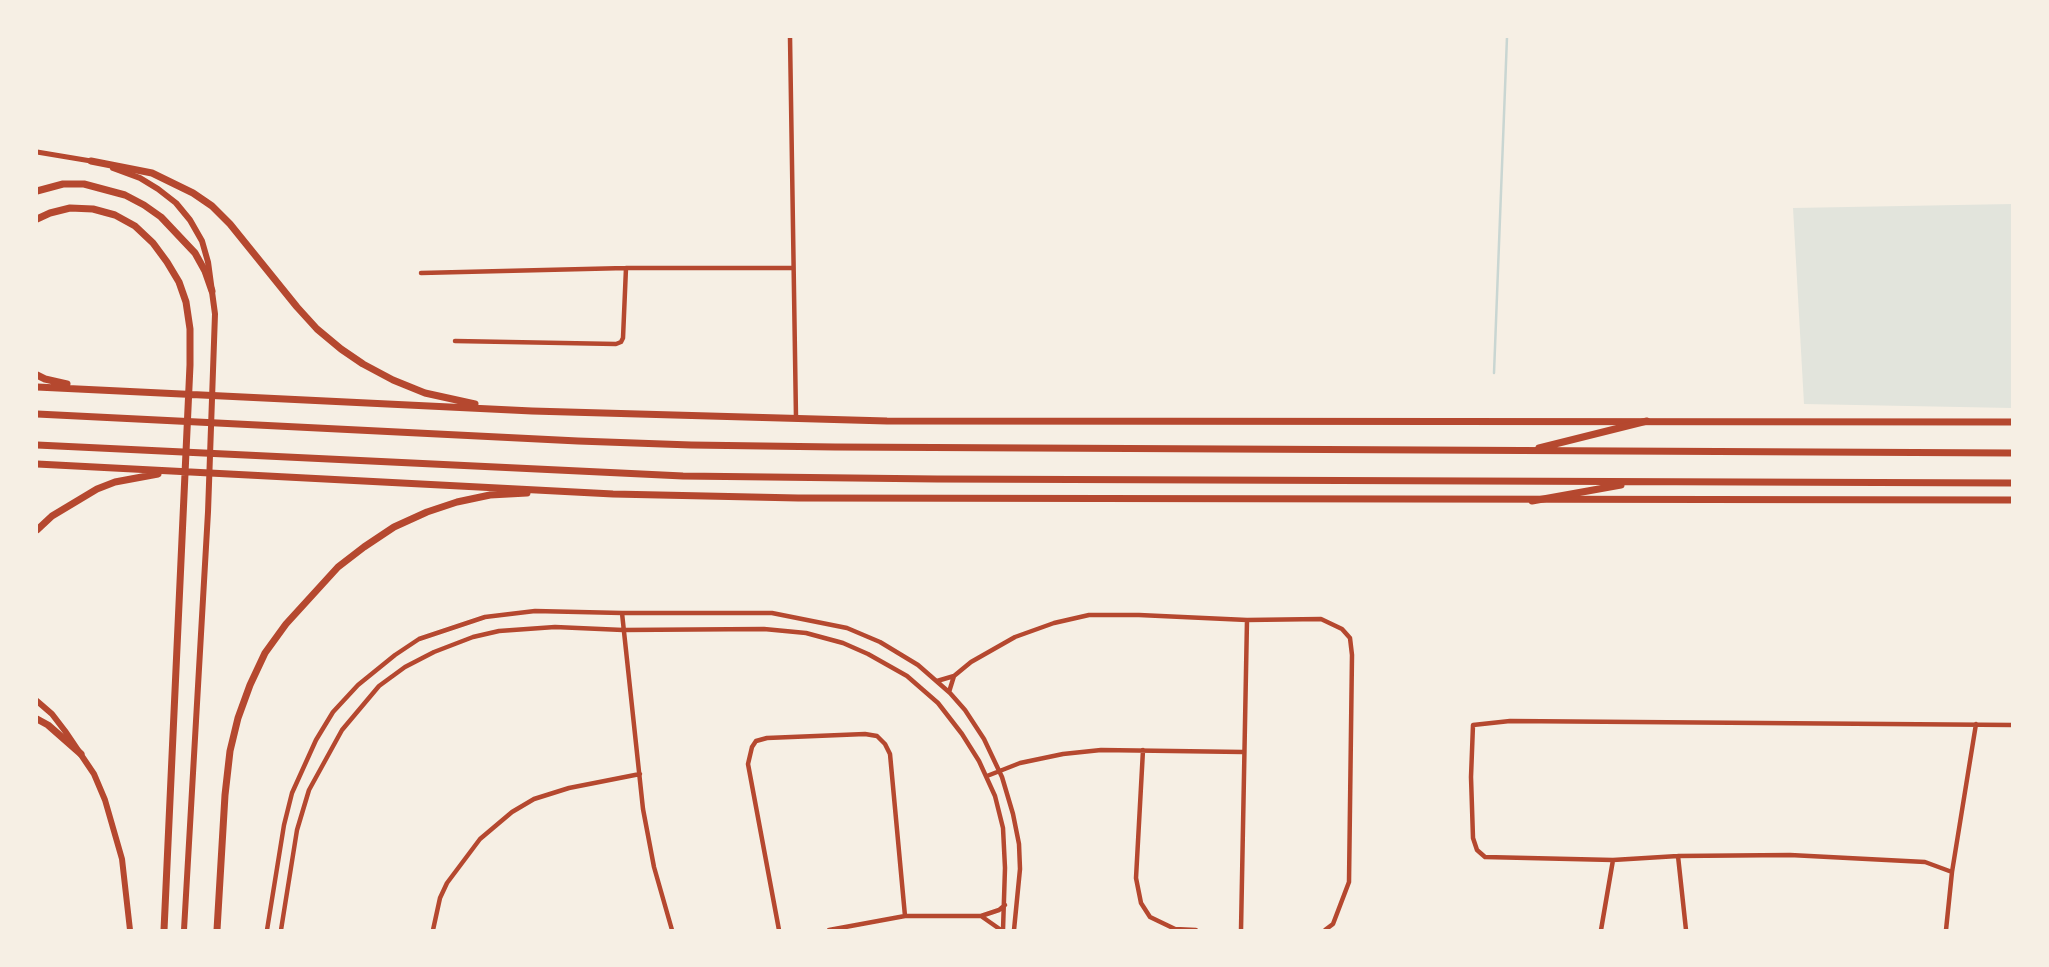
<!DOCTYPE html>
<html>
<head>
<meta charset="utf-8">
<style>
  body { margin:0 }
  #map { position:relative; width:2049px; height:967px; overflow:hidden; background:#f6efe4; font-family:Helvetica,sans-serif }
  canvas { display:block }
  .frame { position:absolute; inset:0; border:38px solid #f6efe4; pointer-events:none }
</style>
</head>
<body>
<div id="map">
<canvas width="2049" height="967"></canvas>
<div class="frame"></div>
</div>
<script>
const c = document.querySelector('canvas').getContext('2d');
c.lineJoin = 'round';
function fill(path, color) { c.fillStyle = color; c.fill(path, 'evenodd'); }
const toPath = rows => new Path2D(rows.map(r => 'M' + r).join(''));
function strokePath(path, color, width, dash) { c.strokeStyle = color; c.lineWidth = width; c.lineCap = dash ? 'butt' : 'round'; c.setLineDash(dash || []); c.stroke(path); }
fill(toPath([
  [2012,204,2012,408,1804,404,1793,208]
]), '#e2e4dc');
strokePath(toPath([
  [1494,373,1507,37]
]), '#c9d6d2', 2.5);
strokePath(toPath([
  [790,37,796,418],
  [421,273,626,268,792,268],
  [455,341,616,344,621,342,623,338,626,268],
  [622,613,643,809,654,867,672,930],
  [937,681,954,676,971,662,1015,637,1054,623,1089,615,1139,615,1247,620,1321,619,1342,629,1350,638,1352,655,1349,882,1333,924,1325,930],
  [949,692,954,676],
  [1143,750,1136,878,1141,903,1150,917,1175,929,1196,930],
  [987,776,1020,763,1063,754,1101,750,1243,752],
  [1678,856,1686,930],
  [1952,872,1925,862,1790,855,1678,856,1613,860,1485,857,1477,850,1473,838,1471,777,1473,725,1510,721,2012,725],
  [981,916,1001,930],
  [267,930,284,825,292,793,316,740,333,712,358,685,395,655,419,639,485,617,535,611,622,613,772,613,847,628,880,642,918,665,950,693,965,710,984,739,1002,777,1013,814,1019,844,1020,869,1014,930],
  [281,930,297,830,309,790,342,730,379,686,405,667,434,652,473,637,499,631,555,627,623,630,764,629,806,633,843,643,868,654,907,676,938,703,962,734,979,761,995,796,1003,828,1005,868,1003,930],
  [433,930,440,898,447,883,480,839,512,812,534,799,569,788,640,774],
  [779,930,748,764,752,747,756,741,767,738,865,734,877,736,885,744,890,754,905,916],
  [829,930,905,916,981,916,999,910,1005,905],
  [1241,930,1247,620],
  [1601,930,1613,860],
  [1946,930,1952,872,1976,724]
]), '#b5482f', 4.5);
strokePath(toPath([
  [37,152,91,161]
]), '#b5482f', 5);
strokePath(toPath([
  [113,168,140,178,158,189,176,203,190,220,202,241,208,262,215,314,208,512,184,930],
  [37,701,52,714,65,731,94,774,105,800,122,859,130,930]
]), '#b5482f', 6);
strokePath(toPath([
  [91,161,152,173,193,193,212,206,230,224,297,307,317,329,341,349,363,364,393,380,425,393,475,404],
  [37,191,63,184,84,184,125,195,144,205,161,217,195,253,205,271,212,291],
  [37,219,50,213,70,208,93,209,115,215,135,226,153,243,167,262,179,282,186,302,190,329,190,365,164,930],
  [37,375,45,379,67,384],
  [37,387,532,411,887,421,2012,422],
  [37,464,613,494,798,498,2012,500],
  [37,530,52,516,97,489,115,482,158,474],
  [37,719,48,725,81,754],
  [217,930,225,795,230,751,238,718,250,685,265,653,286,624,338,567,364,547,394,527,427,512,457,502,490,495,527,493]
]), '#b5482f', 7);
strokePath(toPath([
  [37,414,578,441,691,445,835,447,2012,453],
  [37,445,683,476,937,479,2012,483],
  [1539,448,1647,421],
  [1532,501,1621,485]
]), '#b5482f', 7);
</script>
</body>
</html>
